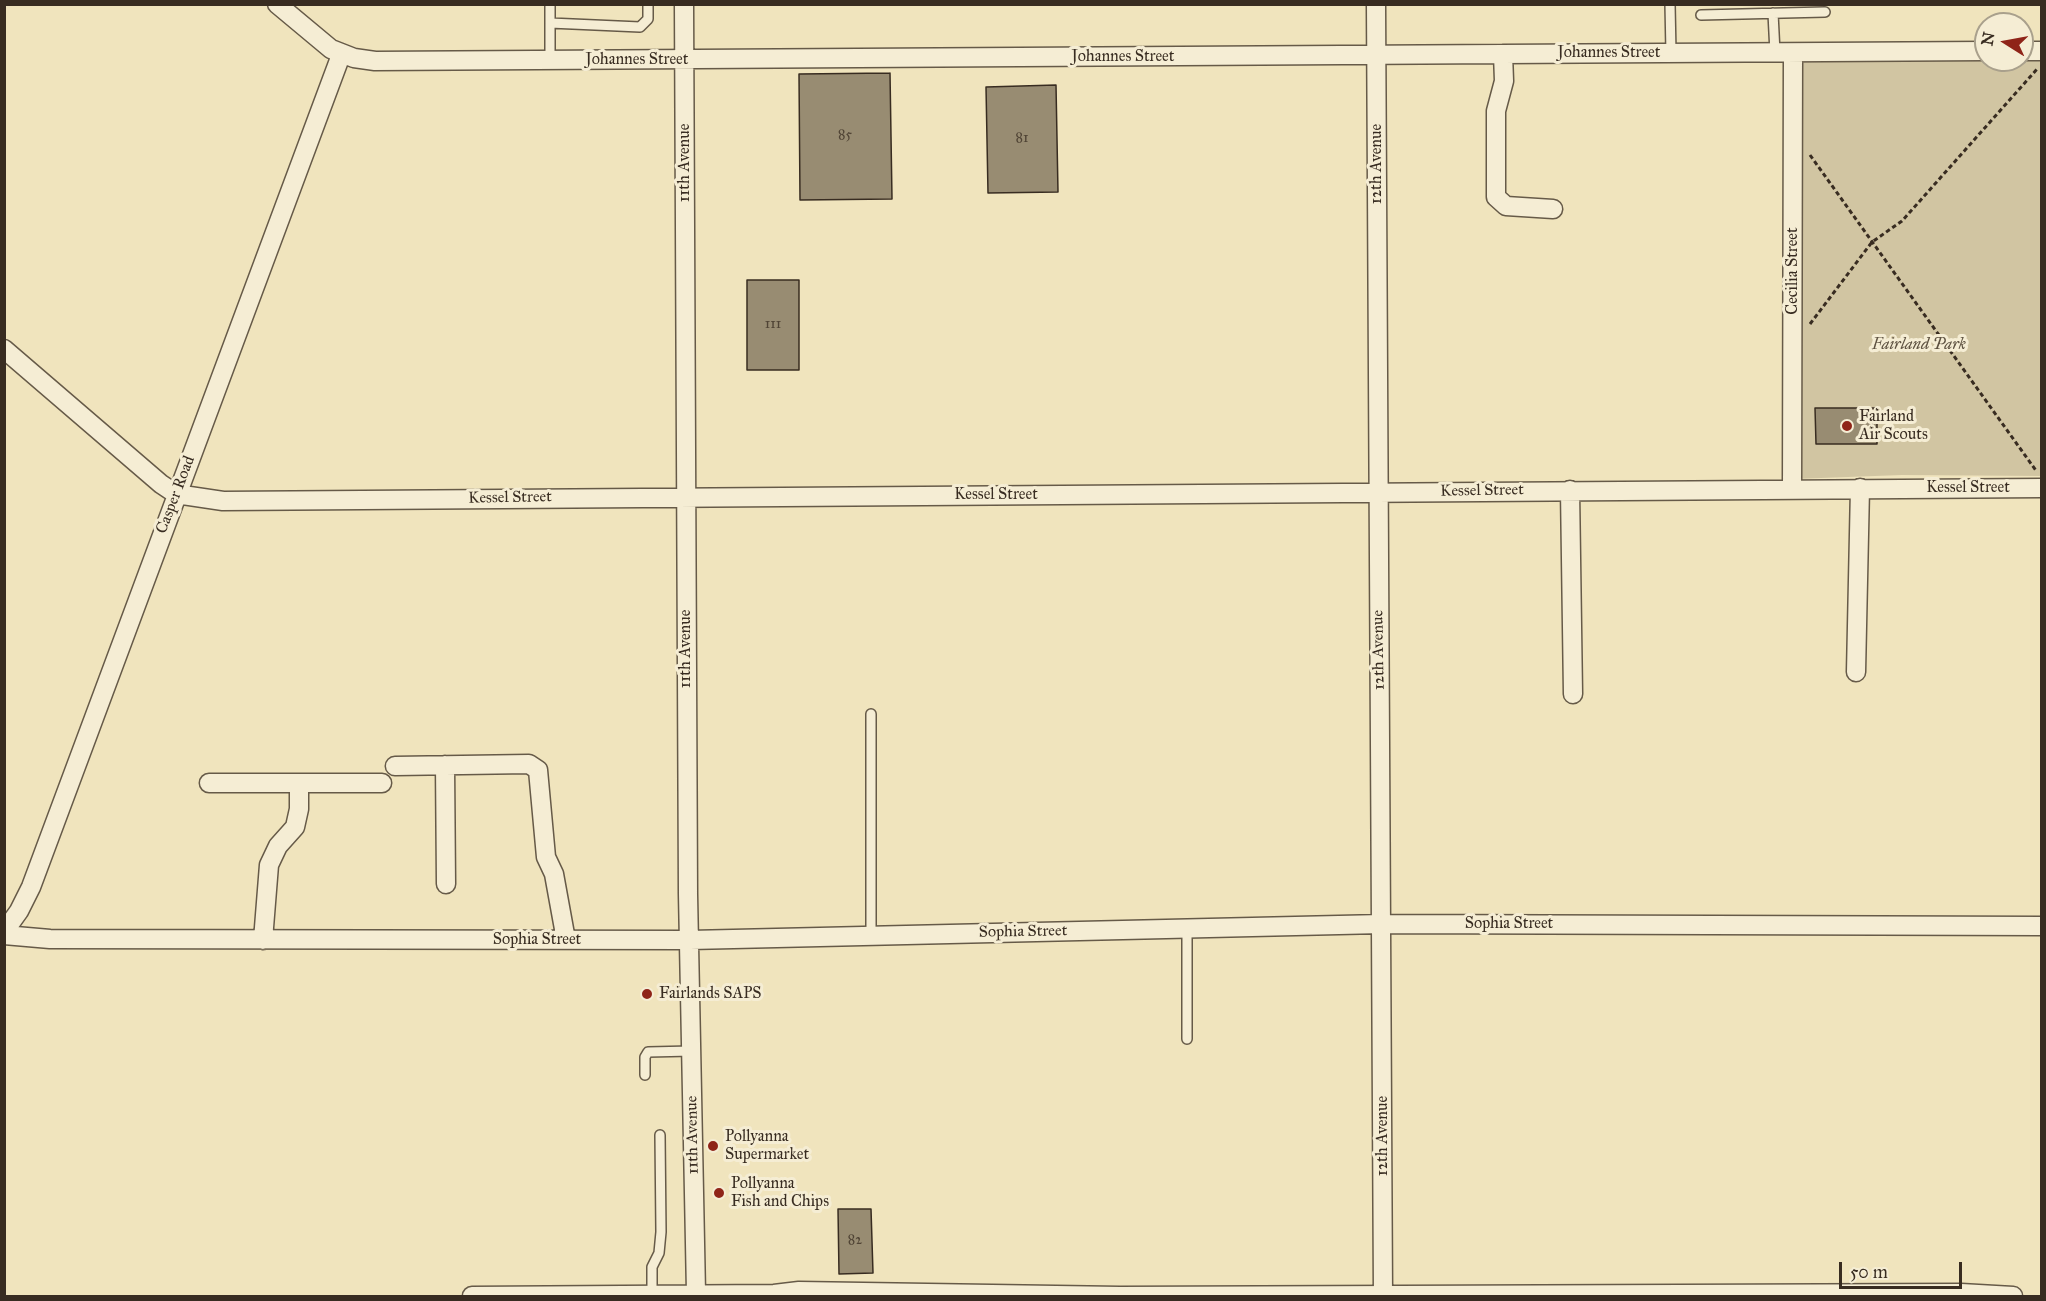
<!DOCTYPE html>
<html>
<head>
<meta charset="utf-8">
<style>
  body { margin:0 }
  #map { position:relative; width:2046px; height:1301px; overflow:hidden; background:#f0e4bd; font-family:"IM FELL Great Primer",serif }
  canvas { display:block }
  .frame { position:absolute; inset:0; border:6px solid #382c21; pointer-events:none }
  .north { position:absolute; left:1974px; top:12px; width:60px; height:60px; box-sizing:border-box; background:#f5edd4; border:2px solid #a9a08c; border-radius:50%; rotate:281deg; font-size:16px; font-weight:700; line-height:24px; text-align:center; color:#382c21 }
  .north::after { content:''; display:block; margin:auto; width:21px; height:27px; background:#8f2418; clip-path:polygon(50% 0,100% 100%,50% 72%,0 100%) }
  .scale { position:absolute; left:1839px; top:1262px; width:123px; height:27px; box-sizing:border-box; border:3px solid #382c21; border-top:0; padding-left:8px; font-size:18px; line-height:21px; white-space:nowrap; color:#382c21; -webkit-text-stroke:4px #f5edd4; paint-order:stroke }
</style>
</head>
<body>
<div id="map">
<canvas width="2046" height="1301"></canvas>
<div class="frame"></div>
<div class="north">N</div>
<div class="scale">50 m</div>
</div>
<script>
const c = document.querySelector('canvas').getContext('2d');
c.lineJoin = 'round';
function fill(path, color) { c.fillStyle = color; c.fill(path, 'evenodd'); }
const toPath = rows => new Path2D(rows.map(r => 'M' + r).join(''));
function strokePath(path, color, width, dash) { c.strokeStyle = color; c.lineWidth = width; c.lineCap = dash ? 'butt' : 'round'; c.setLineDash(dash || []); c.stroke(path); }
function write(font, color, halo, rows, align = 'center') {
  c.font = font + ' "IM FELL Great Primer",serif'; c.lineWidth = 6; c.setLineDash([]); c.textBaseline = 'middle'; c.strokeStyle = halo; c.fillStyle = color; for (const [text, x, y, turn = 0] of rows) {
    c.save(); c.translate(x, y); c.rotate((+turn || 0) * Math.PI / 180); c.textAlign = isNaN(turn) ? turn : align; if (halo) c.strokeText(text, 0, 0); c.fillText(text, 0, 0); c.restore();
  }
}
fill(toPath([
  [2041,50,2041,476,1902,475,1794,479,1799,51,2022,60]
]), '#d1c5a2');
const building = toPath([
  [890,73,892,199,800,200,799,74,890,73],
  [1056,85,1058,192,988,193,986,87,1056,85],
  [747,280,799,280,799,370,747,370,747,280],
  [1815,408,1877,408,1877,444,1816,444,1815,408],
  [838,1209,871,1209,873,1273,839,1274,838,1209]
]);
fill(building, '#988c72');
strokePath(building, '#382c21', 1.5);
const service = toPath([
  [550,4,550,60],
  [1670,4,1671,53],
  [1773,13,1775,53],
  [1701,15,1825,12],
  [550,23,640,27,648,19,648,4],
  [1187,929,1187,1039],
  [871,936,871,714],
  [645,1075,645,1057,648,1052,692,1051],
  [652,1294,652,1267,659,1253,661,1232,660,1135]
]);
const minor = toPath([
  [277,4,331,49,354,58,375,61,1986,51],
  [684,4,688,894,696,1293],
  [1376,4,1383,1295],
  [2022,51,2042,51],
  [1503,54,1504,81,1496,111,1496,197,1506,206,1553,209],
  [4,349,161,484,176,494,223,501,2042,488],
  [1792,489,1793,53],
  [1570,490,1573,694],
  [1856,672,1860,488],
  [445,765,446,884],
  [395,766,529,764,538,770,546,857,554,874,566,940],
  [209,783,382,783],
  [4,932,19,911,31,887,341,55],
  [4,935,50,939,690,940,1382,924,2042,926],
  [263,940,269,865,278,846,295,827,299,809,299,783],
  [472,1296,774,1294,799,1291,1120,1296,1961,1293,2013,1296]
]);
strokePath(service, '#665a48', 12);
strokePath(minor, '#665a48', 21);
strokePath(toPath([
  [1810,155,2037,472],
  [1810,324,1872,242,1902,221,2038,68]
]), '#382c21', 3, [4.5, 3]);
strokePath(service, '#f5edd4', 9);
strokePath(minor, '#f5edd4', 18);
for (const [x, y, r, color] of [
  [1847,426,6,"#8f2418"],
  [647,994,6,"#8f2418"],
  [713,1146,6,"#8f2418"],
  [719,1193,6,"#8f2418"]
]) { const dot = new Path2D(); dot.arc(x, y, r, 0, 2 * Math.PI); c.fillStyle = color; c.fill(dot); strokePath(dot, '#f5edd4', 2); }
write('14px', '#504435', null, [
  ["85",845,136],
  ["81",1022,139],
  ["111",773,325],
  ["82",855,1241]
]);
write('16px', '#382c21', '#f5edd4', [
  ["Johannes Street",1609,53],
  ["Johannes Street",1123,57],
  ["Johannes Street",637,60],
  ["11th Avenue",685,163,-90],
  ["12th Avenue",1377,164,-90],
  ["Cecilia Street",1793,271,-90],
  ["Kessel Street",1968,488],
  ["Kessel Street",1482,491,-1],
  ["Casper Road",176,495,-69],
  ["Kessel Street",996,495],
  ["Kessel Street",510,498,-1],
  ["11th Avenue",686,649,-90],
  ["12th Avenue",1379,650,-91],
  ["Sophia Street",1509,924],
  ["Sophia Street",1023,932,-1],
  ["Sophia Street",537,940],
  ["11th Avenue",693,1135,-91],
  ["12th Avenue",1383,1136,-90]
]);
write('italic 16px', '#5e5241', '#f5edd4', [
  ["Fairland Park",1919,345]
]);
write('16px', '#382c21', '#f5edd4', [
  ["Fairland",1859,417],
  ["Air Scouts",1859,435],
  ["Fairlands SAPS",659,994],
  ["Pollyanna",725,1137],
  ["Supermarket",725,1155],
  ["Pollyanna",731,1184],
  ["Fish and Chips",731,1202]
], 'left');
</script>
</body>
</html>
